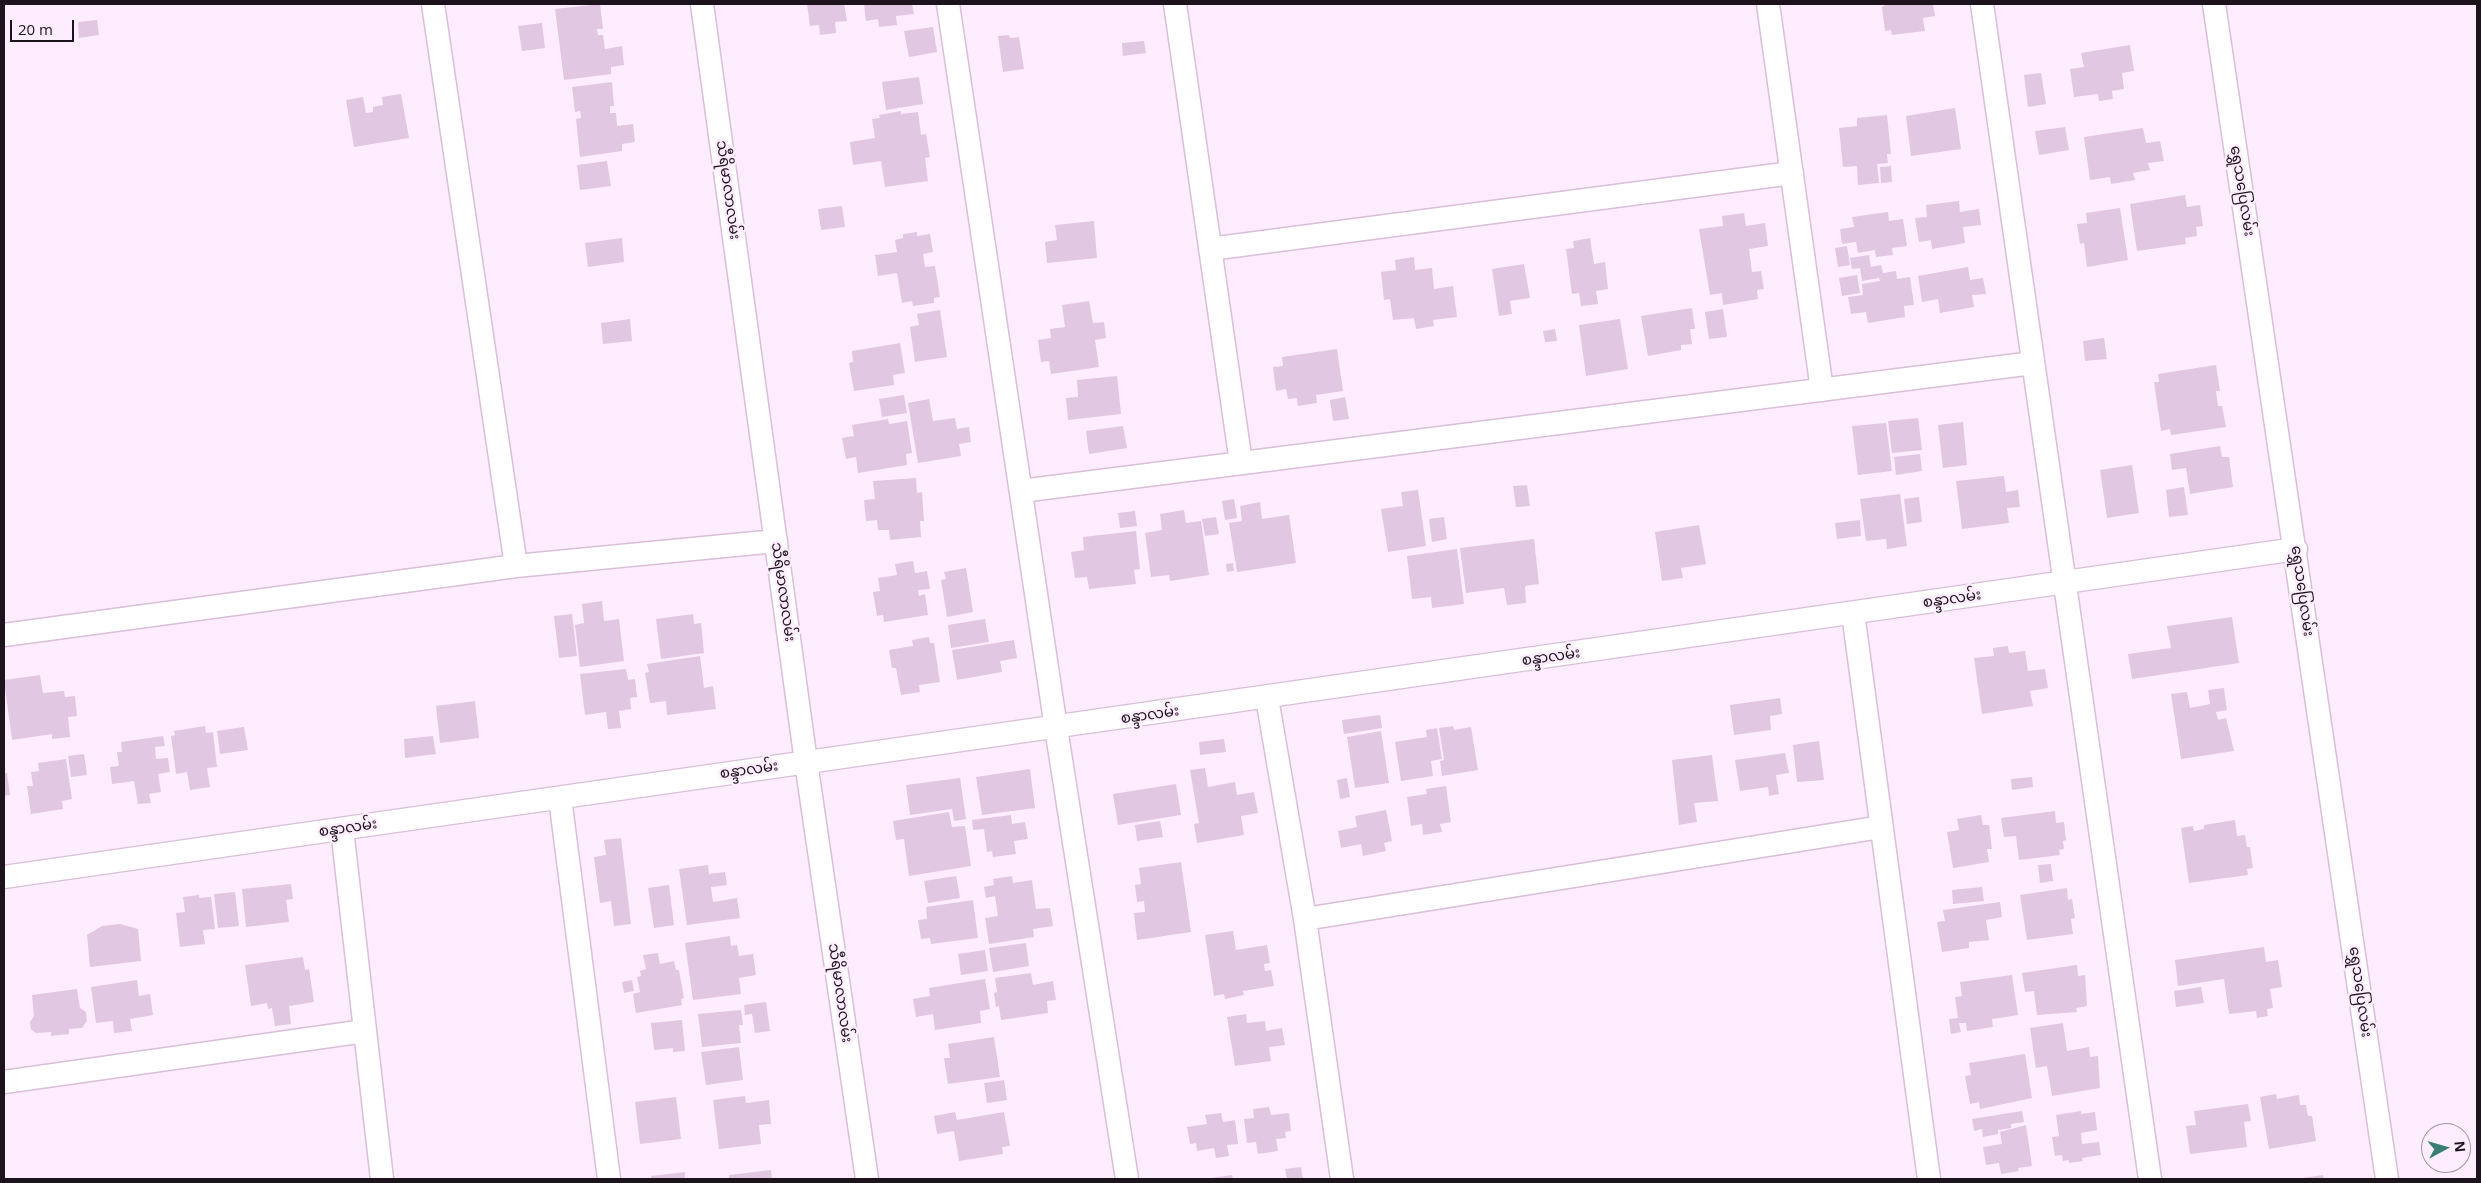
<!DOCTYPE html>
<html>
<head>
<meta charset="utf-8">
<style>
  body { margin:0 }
  #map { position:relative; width:2481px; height:1183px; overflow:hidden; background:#feedfe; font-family:"Open Sans",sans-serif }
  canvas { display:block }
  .frame { position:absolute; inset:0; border:5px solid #1d131d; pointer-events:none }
  .north { position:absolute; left:2421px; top:1123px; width:50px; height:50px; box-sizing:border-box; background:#feedfe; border:1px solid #a496a4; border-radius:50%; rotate:84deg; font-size:14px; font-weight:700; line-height:20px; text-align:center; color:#1d131d }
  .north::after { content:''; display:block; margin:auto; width:18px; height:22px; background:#397e73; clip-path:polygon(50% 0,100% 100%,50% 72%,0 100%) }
  .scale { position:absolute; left:10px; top:20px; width:64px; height:22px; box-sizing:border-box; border:2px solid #1d131d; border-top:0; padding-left:6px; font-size:15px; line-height:18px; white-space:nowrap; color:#1d131d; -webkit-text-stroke:4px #feedfe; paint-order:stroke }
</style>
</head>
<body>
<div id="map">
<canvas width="2481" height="1183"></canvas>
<div class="frame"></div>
<div class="north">N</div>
<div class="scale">20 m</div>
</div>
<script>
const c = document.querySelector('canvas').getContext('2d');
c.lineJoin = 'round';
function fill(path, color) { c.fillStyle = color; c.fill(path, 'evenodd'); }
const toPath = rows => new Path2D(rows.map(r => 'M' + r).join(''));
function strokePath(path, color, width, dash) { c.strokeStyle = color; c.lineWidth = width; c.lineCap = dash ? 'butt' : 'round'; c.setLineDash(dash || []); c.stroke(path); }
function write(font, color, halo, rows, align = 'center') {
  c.font = font + ' "Open Sans","Noto Sans Myanmar",sans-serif'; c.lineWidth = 5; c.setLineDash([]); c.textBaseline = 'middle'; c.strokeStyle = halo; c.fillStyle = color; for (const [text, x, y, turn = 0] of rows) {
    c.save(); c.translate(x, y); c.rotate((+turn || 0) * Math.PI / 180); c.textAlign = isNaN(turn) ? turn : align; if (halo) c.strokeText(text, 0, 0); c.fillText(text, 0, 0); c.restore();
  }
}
fill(toPath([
  [600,4,603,29,597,29,598,35,603,35,605,49,622,46,624,65,611,67,611,74,564,80,555,9],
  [807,4,844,4,847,21,835,22,836,33,820,35,819,25,810,26],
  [864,4,912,4,914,14,896,16,897,25,879,27,878,19,866,21],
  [1887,4,1933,4,1935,16,1923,18,1925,31,1892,35,1891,30,1885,31,1882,7],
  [97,20,99,35,79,38,78,22],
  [542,23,545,48,522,51,518,26],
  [933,27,937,52,909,57,904,31],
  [1009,35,1010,38,1019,37,1024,69,1003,72,998,36],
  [1144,41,1146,53,1123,56,1122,43],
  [2130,45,2134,71,2122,73,2124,89,2112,91,2113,99,2099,101,2098,94,2074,97,2070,69,2084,67,2081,53],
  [2041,73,2046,104,2028,107,2024,75],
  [919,77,923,104,886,110,882,82],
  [612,82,614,106,610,106,610,113,616,113,617,126,633,124,635,142,622,144,622,151,580,157,576,119,581,118,580,111,575,112,572,87],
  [401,94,409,138,354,147,346,100,363,97,366,113,373,112,373,107,383,105,382,97],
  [1955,108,1961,149,1911,156,1906,116],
  [901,111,901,114,918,112,921,135,926,134,930,157,925,158,928,181,885,187,881,161,853,165,850,142,875,138,872,119,880,118,879,115],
  [1887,115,1891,154,1887,154,1888,163,1877,164,1879,183,1858,185,1857,166,1843,167,1839,128,1857,126,1857,118],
  [2065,127,2069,150,2039,155,2035,131],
  [2143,128,2146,143,2160,141,2164,161,2148,163,2150,170,2133,173,2135,180,2111,184,2110,177,2090,180,2084,137],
  [607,161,611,186,580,190,577,165],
  [1891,166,1892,182,1881,183,1880,167],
  [2185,195,2187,207,2200,205,2203,226,2196,227,2197,236,2185,238,2186,244,2137,251,2130,204],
  [1959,201,1960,212,1979,209,1981,225,1963,227,1965,243,1932,249,1931,240,1919,242,1915,218,1927,217,1926,205],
  [842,206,845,227,821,230,818,209],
  [2120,208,2128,260,2087,267,2084,243,2080,244,2077,224,2087,223,2086,213],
  [1888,212,1889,221,1903,219,1907,246,1892,248,1893,255,1876,257,1875,250,1858,253,1856,242,1842,244,1840,229,1854,227,1852,217],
  [1744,213,1746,226,1765,223,1768,246,1749,249,1752,272,1761,271,1764,289,1757,290,1758,299,1723,305,1722,293,1710,295,1699,229,1723,226,1722,216],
  [1094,221,1097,258,1047,263,1045,242,1057,240,1055,225],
  [917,232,917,236,930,234,933,252,923,254,925,267,935,266,940,297,934,298,934,303,913,306,912,301,902,303,897,273,878,276,875,255,897,252,895,240,903,238,903,234],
  [622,238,624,262,588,267,585,243],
  [1590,238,1594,264,1605,262,1608,289,1596,291,1598,304,1581,306,1579,293,1572,294,1566,249,1574,248,1573,241],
  [1847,246,1850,265,1838,267,1835,248],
  [1869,255,1871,267,1881,265,1883,273,1896,271,1897,279,1910,277,1914,305,1904,306,1905,317,1868,323,1866,312,1851,314,1848,297,1863,295,1862,284,1880,281,1879,278,1862,281,1860,268,1852,269,1850,258],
  [1414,257,1415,270,1432,268,1434,289,1453,286,1457,317,1433,320,1434,326,1416,329,1414,318,1393,320,1390,299,1384,300,1381,272,1396,270,1395,260],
  [1524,264,1530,298,1510,301,1512,314,1499,316,1492,269],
  [1968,267,1970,280,1983,278,1986,294,1972,295,1974,307,1940,313,1938,299,1922,302,1918,276],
  [1857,275,1860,293,1842,296,1839,278],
  [1089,301,1093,323,1104,322,1106,338,1095,340,1099,367,1051,374,1049,361,1041,362,1038,340,1051,338,1050,329,1065,327,1062,305],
  [1692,308,1695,329,1690,329,1692,344,1681,345,1681,350,1648,356,1641,316],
  [1723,309,1727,337,1709,339,1705,312],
  [940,310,947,357,915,362,910,327,919,325,917,314],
  [630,319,632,341,603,344,601,323],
  [1620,319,1628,369,1586,376,1579,325],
  [1555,329,1557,341,1545,342,1543,331],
  [2104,338,2107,359,2085,361,2083,341],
  [900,343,905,373,893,375,894,385,854,391,849,363,853,362,852,351],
  [1337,349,1343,391,1316,395,1317,403,1298,406,1297,398,1288,399,1286,389,1276,391,1273,367,1283,366,1282,357],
  [2216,365,2220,391,2216,391,2218,406,2222,406,2226,427,2171,435,2170,429,2161,431,2154,382,2159,382,2158,374],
  [1117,376,1121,414,1068,420,1066,398,1078,397,1077,380],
  [904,395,907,413,882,417,879,399],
  [1345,397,1349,419,1333,421,1330,400],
  [929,399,933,421,955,418,957,429,969,427,971,442,959,444,961,456,918,463,908,403],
  [1918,418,1922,450,1892,453,1888,421],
  [888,419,889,424,907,421,912,453,906,454,907,465,858,473,856,457,846,459,842,438,854,436,852,425],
  [1963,422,1967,465,1943,468,1938,425],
  [1886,423,1892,471,1858,475,1852,426],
  [1123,426,1127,448,1089,454,1086,431],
  [2220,446,2222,457,2229,457,2233,487,2190,494,2186,468,2172,470,2170,454],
  [1920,454,1922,471,1896,475,1894,457],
  [2132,465,2139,513,2107,518,2100,470],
  [2004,476,2006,492,2018,490,2020,507,2007,508,2009,523,1962,529,1956,481],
  [916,478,917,493,922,492,924,521,920,521,921,537,890,540,889,530,878,530,877,520,866,521,864,500,875,499,873,481],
  [1527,485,1530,506,1516,507,1513,486],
  [2184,487,2188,515,2169,517,2166,490],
  [1418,490,1426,546,1388,552,1381,509,1403,506,1401,492],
  [1900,494,1907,546,1887,549,1886,539,1866,541,1860,499],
  [1919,497,1922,522,1907,524,1904,499],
  [1234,499,1237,518,1225,520,1222,501],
  [1260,502,1262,519,1289,515,1296,563,1237,572,1229,523,1242,521,1240,506],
  [1184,510,1186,523,1201,521,1209,575,1170,581,1169,575,1151,577,1145,533,1162,530,1160,514],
  [1135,511,1137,526,1120,528,1118,513],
  [1216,517,1219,534,1205,536,1202,519],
  [1444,517,1447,539,1432,542,1429,519],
  [1860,520,1861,536,1837,539,1835,523],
  [1699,525,1706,564,1681,568,1683,578,1662,581,1655,532],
  [1136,531,1140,569,1134,570,1136,584,1089,589,1087,577,1075,578,1071,552,1084,550,1083,537],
  [1534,539,1539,584,1525,586,1526,603,1507,605,1504,588,1466,593,1460,548],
  [1457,549,1464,604,1432,608,1431,597,1412,599,1407,556],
  [913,561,915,573,927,571,930,589,918,590,919,596,925,594,928,615,884,622,883,615,877,616,873,592,880,591,878,578,897,575,895,564],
  [1233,563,1234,571,1227,572,1226,564],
  [966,568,973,612,947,617,941,580,946,579,944,572],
  [602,601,604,621,619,619,624,661,580,667,575,625,584,623,582,604],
  [572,614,577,656,559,658,554,616],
  [693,614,694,624,701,623,704,653,661,659,656,619],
  [2232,617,2239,663,2132,679,2128,654,2171,648,2167,626],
  [985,619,989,642,951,648,948,625],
  [929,637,930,643,934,643,940,682,919,685,920,692,901,695,896,668,892,668,889,650,913,646,912,640],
  [1014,640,1017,658,1000,661,1002,672,957,680,952,650],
  [2008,646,2009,653,2025,651,2028,671,2045,669,2048,688,2030,691,2033,706,1982,714,1974,658,1994,656,1993,648],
  [700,656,704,688,713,686,716,709,667,715,666,701,650,703,645,673,649,672,647,664],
  [626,669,628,680,635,679,637,697,630,698,631,709,619,711,621,728,608,729,606,712,585,715,580,674],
  [40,675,43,693,64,691,65,697,75,696,77,716,68,717,70,737,52,739,52,734,12,740,4,680],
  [2224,688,2227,710,2216,712,2218,720,2226,718,2234,751,2181,759,2171,694,2187,692,2190,708,2210,704,2208,690],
  [1780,698,1782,714,1770,716,1771,730,1734,735,1730,705],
  [475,701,479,738,440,743,436,706],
  [1380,715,1382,728,1344,734,1342,720],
  [205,726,206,733,213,732,217,767,207,768,210,787,190,790,187,772,176,774,171,736,175,735,174,731],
  [1453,726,1454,730,1471,727,1478,770,1442,776,1440,761,1444,760,1439,728],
  [244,727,248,750,220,754,217,731],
  [1437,728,1442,759,1431,761,1433,776,1401,781,1395,742,1427,737,1426,730],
  [1381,731,1389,783,1355,788,1347,737],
  [163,736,165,746,155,747,156,759,168,758,170,772,158,774,161,792,149,794,151,803,138,804,134,781,112,784,110,767,119,766,117,752,122,752,121,742],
  [433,736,436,754,405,758,404,739],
  [1224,739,1226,752,1200,755,1199,742],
  [1819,741,1824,780,1797,782,1793,745],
  [1785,753,1789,773,1776,775,1779,794,1769,796,1768,787,1740,791,1735,760],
  [84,754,87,775,71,777,68,756],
  [1712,755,1718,801,1694,803,1697,822,1679,825,1672,760],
  [66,759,72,799,62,801,63,809,31,814,27,786,33,786,31,772,39,771,38,763],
  [1205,768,1208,787,1235,782,1237,795,1254,792,1258,813,1241,816,1244,835,1197,843,1194,824,1199,823,1190,770],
  [1030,769,1035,808,982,815,976,777],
  [4,773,7,773,10,795,4,796],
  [2032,777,2033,787,2012,790,2011,779],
  [960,778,966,819,954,821,952,809,910,815,906,785],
  [1347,778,1350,797,1340,799,1337,780],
  [1176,784,1181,815,1118,825,1113,794],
  [1446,786,1451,822,1440,824,1442,832,1423,835,1422,824,1411,826,1407,797,1427,794,1426,789],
  [1386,810,1392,841,1384,843,1386,851,1363,856,1361,844,1341,848,1338,831,1357,827,1355,816],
  [2055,811,2056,823,2064,822,2066,840,2063,841,2064,849,2059,850,2060,855,2019,860,2016,836,2004,837,2001,818],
  [949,812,952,827,965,826,971,866,909,876,904,839,896,840,893,821],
  [1011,815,1012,824,1025,822,1028,839,1014,841,1016,854,993,857,992,851,987,852,984,829,973,830,972,820],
  [1981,815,1983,825,1989,825,1992,849,1987,849,1989,862,1953,868,1947,832,1959,830,1957,819],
  [2235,820,2237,836,2245,835,2247,847,2250,847,2253,868,2247,869,2248,875,2189,883,2181,828,2193,826,2194,831,2204,829,2204,825],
  [1160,821,1163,837,1137,841,1135,825],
  [621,838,631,924,614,926,611,901,600,903,594,857,606,855,604,840],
  [1181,862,1191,932,1137,940,1134,913,1145,912,1144,901,1137,902,1135,885,1141,884,1139,868],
  [2051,864,2053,881,2040,883,2038,865],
  [708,865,709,874,725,872,727,885,711,887,713,902,737,898,740,918,687,925,679,869],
  [956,876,960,898,928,903,924,881],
  [1012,876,1013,883,1032,880,1036,909,1050,908,1053,926,1033,929,1034,937,989,944,985,918,998,916,995,896,986,898,984,887,994,885,993,879],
  [291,884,293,899,286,900,289,922,246,927,242,889],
  [669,885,674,925,654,928,648,888],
  [1982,887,1984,901,1953,904,1952,890],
  [2067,888,2068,900,2072,899,2075,918,2071,919,2073,934,2027,940,2020,895],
  [235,892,239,926,218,928,214,894],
  [199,895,199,898,211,897,215,929,203,930,205,944,180,947,176,913,185,912,183,897],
  [973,900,978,938,931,944,930,938,921,939,918,920,927,919,926,907],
  [2000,902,2002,917,1986,920,1989,940,1969,942,1969,948,1942,952,1937,922,1945,921,1943,910],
  [120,924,138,929,141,961,90,967,87,935,102,926],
  [1233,931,1236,950,1267,945,1270,963,1264,964,1265,971,1271,970,1274,986,1243,991,1244,995,1225,999,1224,994,1214,996,1205,935],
  [730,936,731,946,737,945,739,956,753,954,756,975,739,978,741,994,693,1000,685,943],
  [1026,943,1029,966,993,972,989,948],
  [2264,947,2266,962,2278,960,2282,987,2270,989,2273,1008,2267,1009,2268,1016,2257,1018,2256,1011,2229,1014,2224,979,2178,986,2175,960],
  [985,950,988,971,961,975,958,954],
  [658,953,660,964,674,961,676,970,679,970,684,998,681,999,682,1005,636,1013,633,994,640,992,637,977,641,976,640,971,646,969,643,955],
  [303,957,305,970,309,969,314,1002,289,1006,291,1024,275,1026,272,1008,268,1009,267,1003,251,1006,245,965],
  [2077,965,2078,976,2085,975,2087,1006,2076,1008,2077,1012,2037,1015,2034,991,2025,992,2022,973],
  [1031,973,1033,985,1053,981,1056,1000,1047,1001,1048,1013,1001,1020,999,1006,996,1007,994,993,997,992,995,978],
  [2012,975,2018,1015,1992,1019,1993,1027,1967,1031,1966,1023,1959,1023,1961,1032,1951,1034,1949,1019,1958,1018,1955,997,1962,996,1960,982],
  [985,979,990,1009,980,1011,981,1023,935,1030,933,1014,916,1017,913,999,930,996,929,988],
  [137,980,139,996,150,994,153,1015,130,1019,132,1031,114,1033,113,1021,96,1023,91,987],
  [632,980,634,991,624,993,622,982],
  [2201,987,2204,1003,2176,1007,2174,991],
  [77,989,80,1008,86,1012,87,1021,82,1028,69,1029,69,1034,51,1036,51,1032,36,1033,31,1029,30,1022,34,1016,32,995],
  [766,1002,770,1031,755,1033,752,1014,745,1015,744,1005],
  [741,1010,743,1025,739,1025,741,1043,702,1047,698,1014],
  [1246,1014,1247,1023,1265,1021,1266,1031,1282,1028,1285,1045,1269,1047,1271,1061,1235,1066,1227,1017],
  [682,1020,685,1051,673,1052,673,1048,654,1050,651,1023],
  [2063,1023,2067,1051,2089,1047,2090,1057,2098,1056,2100,1088,2052,1096,2047,1066,2036,1068,2030,1028],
  [994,1037,1000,1077,948,1084,944,1058,950,1058,948,1044],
  [739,1047,743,1080,706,1085,701,1052],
  [2025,1054,2032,1098,1980,1109,1979,1102,1970,1104,1965,1076,1971,1075,1969,1063],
  [1004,1080,1007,1100,987,1103,984,1083],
  [2276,1094,2277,1099,2299,1095,2300,1105,2306,1105,2308,1116,2312,1116,2316,1141,2269,1149,2260,1097],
  [745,1096,746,1103,769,1100,771,1124,759,1125,761,1144,719,1149,713,1100],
  [676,1097,681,1139,640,1144,635,1102],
  [2248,1104,2251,1121,2244,1122,2247,1147,2190,1154,2186,1126,2196,1125,2194,1111],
  [1269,1107,1271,1115,1289,1113,1291,1131,1285,1132,1286,1138,1276,1139,1278,1151,1258,1154,1256,1142,1247,1143,1244,1119,1254,1118,1253,1109],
  [2022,1111,2024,1122,2011,1124,2011,1128,1998,1130,1998,1134,1983,1137,1982,1129,1974,1131,1972,1119],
  [2081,1111,2081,1114,2095,1112,2097,1130,2081,1133,2082,1144,2099,1142,2101,1155,2082,1158,2083,1161,2069,1163,2069,1160,2063,1161,2062,1155,2055,1156,2052,1137,2059,1136,2056,1115],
  [955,1112,957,1120,1004,1112,1010,1146,1002,1147,1003,1154,959,1161,954,1131,937,1134,934,1116],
  [1221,1113,1223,1122,1235,1120,1238,1144,1227,1145,1229,1156,1216,1158,1214,1148,1197,1151,1196,1143,1190,1144,1187,1127,1207,1124,1205,1115],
  [2026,1125,2032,1166,2018,1168,2019,1171,2001,1174,1999,1163,1986,1165,1983,1147,2002,1144,2000,1132],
  [1301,1167,1303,1179,1287,1179,1285,1169],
  [771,1170,772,1179,729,1179,729,1175],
  [685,1172,685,1179,652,1179,651,1176],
  [1232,1175,1233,1179,1211,1179,1211,1178],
  [2323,1175,2324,1179,2302,1179,2302,1178]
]), '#e2c7e2');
const minor = toPath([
  [433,4,516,566],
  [702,4,806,762,867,1179],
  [948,4,1056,728,1127,1179],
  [1175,4,1241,463],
  [1768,4,1822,390],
  [1982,4,2150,1179],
  [2214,4,2387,1179],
  [1210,249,1792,173],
  [1021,491,2033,363],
  [1853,613,1929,1179],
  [4,635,516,566,776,541],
  [1267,698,1305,919,1342,1179],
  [560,798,609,1179],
  [342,829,382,1179],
  [4,877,2296,549],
  [1305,919,1881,827],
  [4,1082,365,1031]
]);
strokePath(minor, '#d9bfd9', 25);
strokePath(minor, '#fff', 22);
write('15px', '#1d131d', '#feedfe', [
  ["သီရိမာလာလမ်း",728,190,82],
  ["ရွှေသပြေလမ်း",2242,191,81],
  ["ရွှေသပြေလမ်း",2302,591,82],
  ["သီရိမာလာလမ်း",783,592,82],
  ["စန္ဒာလမ်း",1952,599,-8],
  ["စန္ဒာလမ်း",1551,657,-8],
  ["စန္ဒာလမ်း",1150,715,-8],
  ["စန္ဒာလမ်း",749,770,-8],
  ["စန္ဒာလမ်း",348,828,-8],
  ["ရွှေသပြေလမ်း",2360,992,82],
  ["သီရိမာလာလမ်း",840,993,82]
]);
</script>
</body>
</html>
